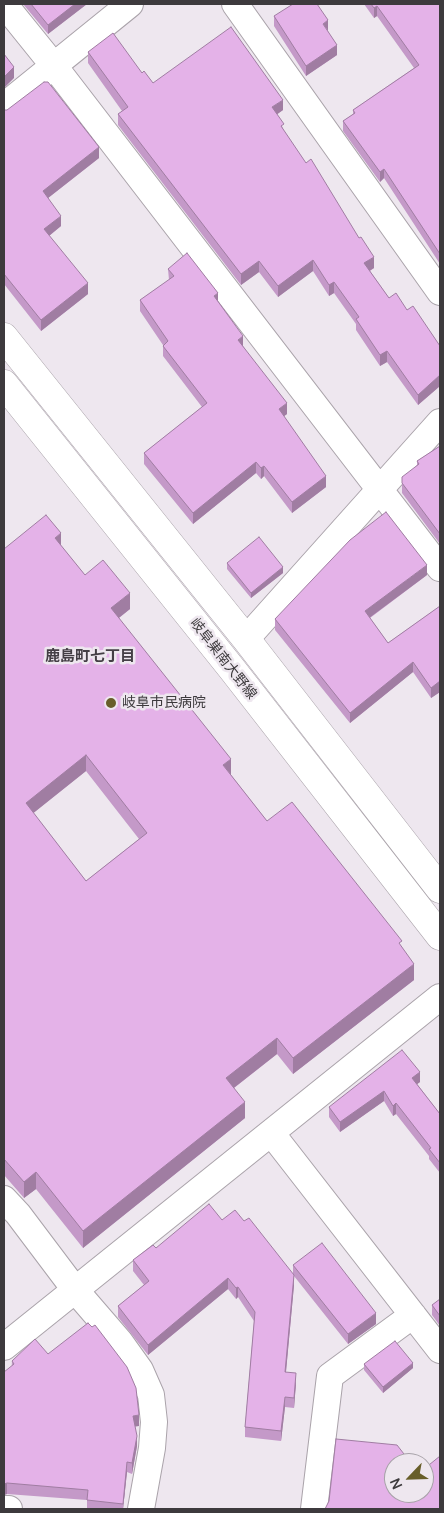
<!DOCTYPE html>
<html>
<head>
<meta charset="utf-8">
<style>
  body { margin:0 }
  #map { position:relative; width:444px; height:1513px; overflow:hidden; background:#eee7ef; font-family:Manrope,sans-serif }
  canvas { display:block }
  .frame { position:absolute; inset:0; border:5px solid #3d3a3d; pointer-events:none }
  .north { position:absolute; left:384px; top:1453px; width:50px; height:50px; box-sizing:border-box; background:#eee7ef; border:1px solid #a7a2a8; border-radius:50%; rotate:246deg; font-size:14px; font-weight:700; line-height:20px; text-align:center; color:#3d3a3d }
  .north::after { content:''; display:block; margin:auto; width:18px; height:22px; background:#685e2a; clip-path:polygon(50% 0,100% 100%,50% 72%,0 100%) }
</style>
</head>
<body>
<div id="map">
<canvas width="444" height="1513"></canvas>
<div class="frame"></div>
<div class="north">N</div>
</div>
<script>
const c = document.querySelector('canvas').getContext('2d');
c.lineJoin = 'round';
const toPath = rows => new Path2D(rows.map(r => 'M' + r).join(''));
function strokePath(path, color, width, dash) { c.strokeStyle = color; c.lineWidth = width; c.lineCap = dash ? 'butt' : 'round'; c.setLineDash(dash || []); c.stroke(path); }
function fill(path, color) { c.fillStyle = color; c.fill(path, 'evenodd'); }
function write(font, color, halo, rows, align = 'center') {
  c.font = font + ' Manrope,"Noto Sans JP",sans-serif'; c.lineWidth = 5; c.setLineDash([]); c.textBaseline = 'middle'; c.strokeStyle = halo; c.fillStyle = color; for (const [text, x, y, turn = 0] of rows) {
    c.save(); c.translate(x, y); c.rotate((+turn || 0) * Math.PI / 180); c.textAlign = isNaN(turn) ? turn : align; if (halo) c.strokeText(text, 0, 0); c.fillText(text, 0, 0); c.restore();
  }
}
const minor = toPath([
  [4,4,54,66,440,568],
  [235,4,440,292],
  [4,106,130,4],
  [246,639,440,422],
  [272,1134,440,1350],
  [4,1199,18,1214,76,1291,120,1342,140,1370,151,1395,154,1422,152,1448,141,1509],
  [4,1347,440,997],
  [4,1509,9,1509],
  [314,1509,330,1376,413,1315]
]);
const primary = toPath([
  [4,337,246,639,440,889],
  [4,384,232,669,440,936]
]);
strokePath(minor, '#aaa3aa', 28);
strokePath(primary, '#aaa3aa', 29);
strokePath(minor, '#fff', 26);
strokePath(primary, '#fff', 28);
fill(toPath([
  [23,4,87,4,48,34],
  [364,4,440,4,440,264,384,178,380,182,343,131,343,121,353,114,353,110,414,68,377,16,374,18],
  [274,16,328,31,337,55,306,76,274,26],
  [88,52,142,73,153,83,283,110,277,114,284,131,374,268,370,271,389,298,407,310,440,346,440,386,418,405,387,362,380,366,356,330,356,324,334,293,329,296,313,271,278,297,259,272,241,285,118,125,118,114,122,111,88,63],
  [4,110,99,158,48,198,61,226,49,236,88,294,41,331,4,284],
  [168,269,218,302,243,346,287,414,284,416,326,487,292,513,264,476,261,479,256,473,193,524,144,464,144,453,202,407,163,356,163,345,140,311,140,300,169,280],
  [440,446,440,544,402,493,402,483,417,465,417,461],
  [61,546,85,575,130,609,119,618,231,775,267,821,402,947,414,980,293,1074,277,1054,234,1088,245,1118,83,1248,36,1189,24,1198,4,1175,4,549],
  [86,771,139,839,86,881,33,813],
  [227,563,283,573,251,598,227,569],
  [427,575,370,618,388,643,440,606,440,692,431,698,413,672,350,723,275,630,275,619],
  [420,1072,420,1082,417,1084,440,1114,440,1173,429,1159,429,1156,396,1114,393,1116,384,1101,340,1132,329,1117,329,1107],
  [222,1220,244,1221,293,1274,293,1265,376,1324,348,1344,294,1276,294,1285,286,1372,296,1383,294,1408,285,1407,281,1441,245,1437,245,1427,254,1321,238,1297,236,1299,228,1289,148,1355,118,1317,118,1306,144,1285,133,1271,133,1260,156,1248],
  [440,1299,440,1326,432,1315,432,1305],
  [48,1354,139,1426,135,1426,137,1446,132,1474,127,1472,123,1509,87,1509,87,1500,7,1494,4,1495,12,1361],
  [364,1364,413,1368,383,1393,364,1370]
]), '#c499c8');
fill(toPath([
  [75,4,87,4,48,34,48,25],
  [377,6,377,16,374,18,374,8],
  [328,20,328,31,323,24],
  [337,45,337,55,306,76,306,66],
  [14,67,14,78,4,88,4,77],
  [283,100,283,110,272,118,272,107],
  [99,147,99,158,43,202,43,191],
  [384,169,384,178,380,182,380,172],
  [61,216,61,226,44,240,44,229],
  [374,257,374,268,364,274,364,263],
  [313,260,313,271,278,297,278,286],
  [259,261,259,272,241,285,241,274],
  [334,282,334,293,329,296,329,285],
  [88,283,88,294,41,331,41,320],
  [218,293,218,304,214,296],
  [243,336,243,347,238,340],
  [387,351,387,362,380,366,380,355],
  [440,375,440,386,418,405,418,395],
  [287,403,287,414,279,420,279,409],
  [256,462,256,473,193,524,193,513],
  [264,466,264,476,261,479,261,468],
  [326,476,326,487,292,513,292,502],
  [61,533,61,549,55,538],
  [427,565,427,575,365,621,365,611],
  [283,567,283,573,251,598,251,593],
  [130,593,130,609,111,624,111,608],
  [413,662,413,672,350,723,350,713],
  [440,681,440,692,431,698,431,688],
  [86,755,86,771,26,819,26,803],
  [231,759,231,775,223,765],
  [414,964,414,980,293,1074,293,1058],
  [277,1038,277,1054,226,1094,226,1078],
  [420,1072,420,1082,412,1088,412,1078],
  [384,1091,384,1101,340,1132,340,1122],
  [245,1102,245,1118,83,1248,83,1231],
  [396,1103,396,1114,393,1116,393,1106],
  [36,1172,36,1189,24,1198,24,1182],
  [294,1275,294,1285,285,1382,285,1372],
  [228,1278,228,1289,148,1355,148,1345],
  [238,1287,238,1297,236,1299,236,1288],
  [376,1313,376,1324,348,1344,348,1334],
  [413,1363,413,1368,383,1393,383,1387],
  [296,1373,296,1383,294,1408,294,1398],
  [285,1397,285,1407,281,1441,281,1431],
  [139,1415,139,1426,133,1427,133,1416],
  [137,1436,137,1446,132,1474,132,1463],
  [127,1462,127,1472,123,1509,123,1504],
  [7,1483,7,1494,4,1495,4,1484]
]), '#a07da2');
const building = toPath([
  [31,4,75,4,48,25,31,4],
  [293,4,317,4,328,20,323,24,337,45,306,66,274,16,293,4],
  [371,4,440,4,440,254,384,169,380,172,343,121,355,113,353,110,419,65,377,6,374,8,371,4],
  [231,27,283,100,272,107,284,124,281,126,306,163,311,159,359,238,361,237,374,257,364,263,389,298,396,293,407,310,413,306,440,346,440,375,418,395,387,351,380,355,356,319,359,317,334,282,329,285,313,260,278,286,259,261,241,274,118,114,128,107,88,52,113,33,142,73,144,71,153,83,231,27],
  [4,54,14,67,4,77,4,54],
  [44,82,48,82,99,147,43,191,61,216,44,229,88,283,41,320,4,274,4,110,7,110,44,82],
  [187,253,218,293,214,296,243,336,238,340,287,403,279,409,326,476,292,502,264,466,261,468,256,462,193,513,144,453,207,403,163,346,168,341,140,300,174,276,168,269,187,253],
  [440,446,440,534,402,483,402,477,419,464,417,461,440,446],
  [386,512,427,565,365,611,388,643,440,606,440,681,431,688,413,662,350,713,275,619,350,540,386,512],
  [46,515,61,533,55,538,85,575,103,560,130,593,111,608,231,759,223,765,267,821,292,802,402,941,399,943,414,964,293,1058,277,1038,226,1078,245,1102,83,1231,36,1172,24,1182,4,1159,4,549,46,515],
  [86,755,147,833,86,881,26,803,86,755],
  [259,537,283,567,251,593,227,563,259,537],
  [402,1050,420,1072,412,1078,440,1114,440,1163,429,1149,431,1148,396,1103,393,1106,384,1091,340,1122,329,1107,402,1050],
  [209,1204,222,1220,235,1210,244,1221,249,1218,294,1275,285,1372,296,1373,294,1398,285,1397,281,1431,245,1427,255,1312,238,1287,236,1288,228,1278,148,1345,118,1306,149,1281,133,1260,153,1245,156,1248,209,1204],
  [322,1243,376,1313,348,1334,293,1265,322,1243],
  [440,1299,440,1316,432,1305,440,1299],
  [88,1323,92,1327,95,1325,127,1367,136,1388,139,1415,133,1416,137,1436,132,1463,127,1462,123,1504,87,1500,88,1490,7,1483,4,1484,4,1372,14,1364,12,1361,35,1339,48,1354,88,1323],
  [395,1341,413,1363,383,1387,364,1364,395,1341],
  [336,1439,397,1445,411,1463,394,1463,394,1493,424,1493,424,1469,440,1456,440,1509,325,1509,329,1501,336,1439]
]);
fill(building, '#e4b2e8');
strokePath(building, '#a07da2', 1);
for (const [x, y, r, color] of [
  [111,703,6,"#685e2a"]
]) { const dot = new Path2D(); dot.arc(x, y, r, 0, 2 * Math.PI); c.fillStyle = color; c.fill(dot); strokePath(dot, '#eee7ef', 2); }
write('14px', '#3d3a3d', '#eee7ef', [
  ["岐阜巣南大野線",223,659,52]
]);
write('14px', '#3d3a3d', '#eee7ef', [
  ["岐阜市民病院",122,703]
], 'left');
write('bold 15px', '#443e45', '#eee7ef', [
  ["鹿島町七丁目",90,657]
]);
</script>
</body>
</html>
